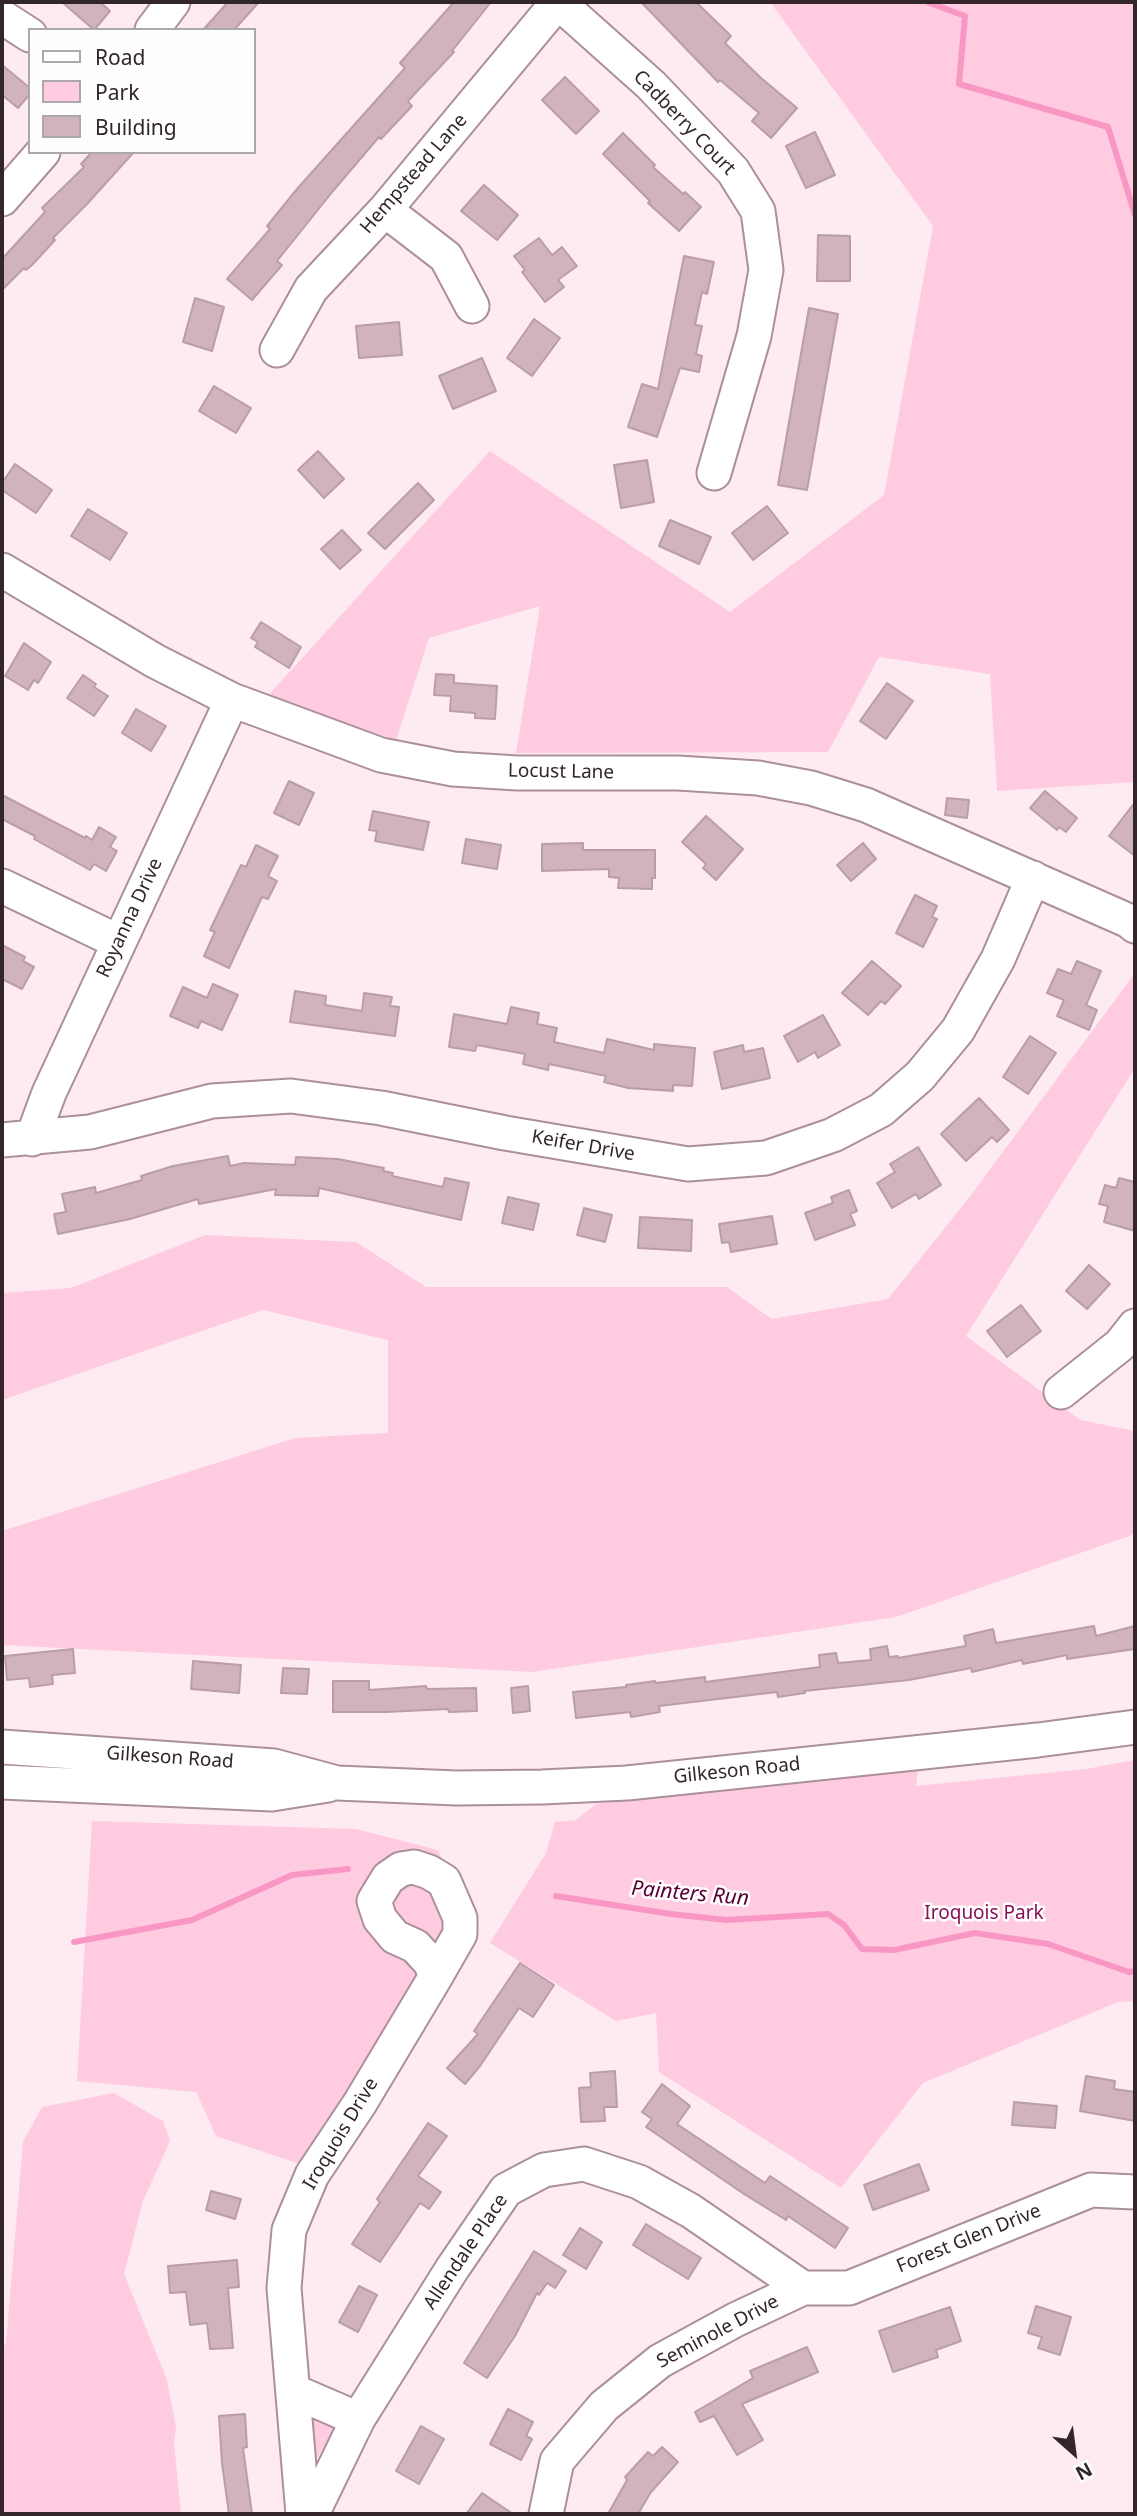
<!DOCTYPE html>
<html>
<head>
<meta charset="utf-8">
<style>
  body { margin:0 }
  #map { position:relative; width:1137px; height:2516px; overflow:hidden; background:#feebf2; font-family:"Noto Sans",sans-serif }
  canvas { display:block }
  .frame { position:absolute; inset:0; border:4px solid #32262b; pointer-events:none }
  .legend { position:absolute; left:28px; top:28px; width:228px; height:126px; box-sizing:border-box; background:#fefefe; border:2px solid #aca8aa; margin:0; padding:9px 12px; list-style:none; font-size:21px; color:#32262b }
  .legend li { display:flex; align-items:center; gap:14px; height:35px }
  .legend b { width:35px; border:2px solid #aca8aa }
  .north { position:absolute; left:1039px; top:2418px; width:70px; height:70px; -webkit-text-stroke:5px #fefefe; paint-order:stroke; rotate:152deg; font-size:19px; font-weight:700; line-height:28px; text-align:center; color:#32262b }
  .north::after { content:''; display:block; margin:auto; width:24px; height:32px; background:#32262b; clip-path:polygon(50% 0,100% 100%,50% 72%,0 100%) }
</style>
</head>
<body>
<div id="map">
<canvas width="1137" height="2516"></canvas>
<div class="frame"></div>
<ul class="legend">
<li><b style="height:9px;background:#fff"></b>Road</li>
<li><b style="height:19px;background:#fecbe0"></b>Park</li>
<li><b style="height:19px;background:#d1b3bf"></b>Building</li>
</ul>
<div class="north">N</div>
</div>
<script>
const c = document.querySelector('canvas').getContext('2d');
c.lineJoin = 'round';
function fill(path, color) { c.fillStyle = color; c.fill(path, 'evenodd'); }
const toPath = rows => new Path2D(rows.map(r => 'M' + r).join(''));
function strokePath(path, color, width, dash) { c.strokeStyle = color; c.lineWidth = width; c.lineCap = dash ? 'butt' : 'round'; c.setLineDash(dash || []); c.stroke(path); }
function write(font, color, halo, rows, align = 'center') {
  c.font = font + ' "Noto Sans",sans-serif'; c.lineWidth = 5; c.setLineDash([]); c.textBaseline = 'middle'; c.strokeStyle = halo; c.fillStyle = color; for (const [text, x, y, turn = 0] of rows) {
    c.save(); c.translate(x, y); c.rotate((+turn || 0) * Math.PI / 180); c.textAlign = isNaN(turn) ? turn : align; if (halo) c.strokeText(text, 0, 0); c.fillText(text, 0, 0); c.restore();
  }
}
fill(toPath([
  [770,2,1135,2,1135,782,997,791,990,674,879,657,828,752,516,753,540,606,429,638,396,740,265,699,490,451,730,612,884,495,933,226],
  [1135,973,1135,1068,966,1336,1080,1420,1135,1431,1135,1534,896,1617,532,1672,2,1645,2,1531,295,1438,388,1433,388,1340,263,1310,2,1400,2,1293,71,1288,205,1235,356,1242,426,1287,727,1287,772,1319,888,1299,971,1195],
  [919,1759,916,1786,1086,1769,1135,1760,1135,2001,1118,2002,923,2083,841,2188,659,2072,656,2013,616,2021,490,1943,546,1853,555,1822,576,1820,596,1804],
  [92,1821,356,1829,438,1850,469,1919,303,2165,216,2136,196,2092,77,2081],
  [114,2093,163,2121,170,2141,143,2201,124,2274,167,2380,176,2427,174,2443,181,2514,2,2514,2,2350,6,2343,23,2142,42,2107],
  [309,2410,341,2420,314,2463]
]), '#fecbe0');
strokePath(toPath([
  [927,2,965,16,959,84,1108,127,1135,215],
  [556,1896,671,1914,726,1920,828,1914,844,1925,862,1949,894,1950,975,1933,1048,1944,1129,1972,1135,1971],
  [74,1942,192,1920,292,1875,348,1869]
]), '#f997c4', 6);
const building = toPath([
  [62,2,100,2,110,11,94,30,62,2],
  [228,2,259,2,234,30,203,30,228,2],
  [454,2,491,2,452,51,454,52,408,101,412,106,381,139,379,137,333,191,277,261,282,265,252,300,227,279,270,229,267,226,297,189,405,68,400,63,454,2],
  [641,2,696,2,731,36,725,43,761,78,797,108,771,138,752,121,759,113,720,80,718,82,641,2],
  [2,65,30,88,30,94,18,108,2,95,2,65],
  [565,77,599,111,576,134,542,100,565,77],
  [815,132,835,175,806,188,786,146,815,132],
  [623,133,655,165,653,167,683,194,685,192,701,207,679,231,648,203,650,201,603,154,623,133],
  [92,152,134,152,87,204,53,238,55,240,32,265,26,270,24,268,2,290,2,259,45,212,42,208,84,167,81,164,92,152],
  [484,185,518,215,497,240,461,211,484,185],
  [818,235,850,236,850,281,817,281,818,235],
  [539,238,552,255,562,247,577,266,558,280,564,287,545,302,522,272,525,270,514,256,539,238],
  [684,256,714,262,707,294,702,292,695,325,702,326,696,354,702,356,699,372,680,368,657,437,628,427,642,384,658,389,684,256],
  [195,298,224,307,212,351,183,342,195,298],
  [809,308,838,314,807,490,778,485,809,308],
  [534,319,560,338,532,376,507,358,534,319],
  [399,322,402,355,359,358,356,326,399,322],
  [482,358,496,391,453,409,439,376,482,358],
  [214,386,251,408,236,433,199,411,214,386],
  [318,451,344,479,324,498,298,470,318,451],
  [647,460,654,502,621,508,614,465,647,460],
  [15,464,52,490,36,513,2,490,2,483,15,464],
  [418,483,434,500,385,549,368,533,418,483],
  [767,506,788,533,753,560,732,533,767,506],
  [88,509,127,533,110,560,71,536,88,509],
  [670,520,711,537,699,564,659,546,670,520],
  [342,530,361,550,340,569,321,549,342,530],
  [261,622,301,647,289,668,255,647,258,642,251,638,261,622],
  [24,643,51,662,38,683,34,680,28,690,5,676,24,643],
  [436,674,454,675,454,683,497,686,495,719,475,718,475,713,450,711,451,696,434,695,436,674],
  [83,675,96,684,94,687,108,696,94,716,67,698,83,675],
  [887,683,913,701,886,739,860,721,887,683],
  [136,709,166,726,151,751,122,733,136,709],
  [289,781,314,793,299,825,274,813,289,781],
  [1045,791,1077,818,1066,832,1059,827,1057,830,1030,808,1045,791],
  [2,795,85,838,86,836,92,840,99,827,116,837,110,847,117,851,106,871,94,864,90,870,34,839,35,836,2,819,2,795],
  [947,798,969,800,967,818,945,815,947,798],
  [1135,802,1135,856,1109,836,1135,802],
  [373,811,429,822,423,850,375,841,377,831,369,830,373,811],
  [706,816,743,849,716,880,703,868,706,864,682,842,706,816],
  [466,839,501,845,497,869,462,863,466,839],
  [583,843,583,850,655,850,655,878,652,878,652,889,618,888,619,878,609,877,609,869,542,871,542,844,583,843],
  [863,843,876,859,851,881,837,865,863,843],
  [256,845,278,856,268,876,277,881,268,899,262,897,229,968,204,956,215,932,210,930,241,865,246,867,256,845],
  [915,895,937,906,932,917,937,919,923,947,896,933,915,895],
  [2,945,25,957,23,961,34,967,22,989,2,979,2,945],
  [872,961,901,986,885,1004,881,1001,868,1015,842,993,872,961],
  [1077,961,1101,971,1086,1005,1097,1010,1089,1030,1057,1016,1064,1000,1047,993,1058,969,1071,974,1077,961],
  [213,984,238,995,222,1030,201,1021,198,1028,170,1016,183,987,207,998,213,984],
  [295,991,326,996,325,1005,362,1011,364,993,392,997,390,1006,399,1007,395,1036,290,1022,295,991],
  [511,1007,539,1013,537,1024,557,1028,554,1042,604,1053,607,1039,654,1050,654,1044,695,1048,692,1086,673,1085,673,1091,628,1088,604,1082,606,1076,549,1064,548,1070,523,1064,525,1054,477,1045,475,1051,449,1047,454,1014,507,1024,511,1007],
  [823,1015,840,1045,818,1058,815,1052,798,1062,784,1036,823,1015],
  [1030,1036,1056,1053,1028,1094,1003,1077,1030,1036],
  [743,1045,744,1052,763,1048,770,1078,722,1089,714,1052,743,1045],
  [979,1098,1009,1130,997,1142,992,1137,966,1161,941,1134,979,1098],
  [918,1147,941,1185,919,1199,916,1194,892,1208,877,1183,895,1172,890,1164,918,1147],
  [228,1156,230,1166,244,1163,295,1165,296,1157,338,1159,384,1168,383,1171,393,1173,392,1176,443,1187,445,1178,469,1183,461,1220,319,1188,318,1196,275,1195,276,1189,199,1204,198,1199,130,1219,58,1234,54,1214,66,1212,62,1194,95,1187,96,1193,142,1180,141,1176,173,1166,228,1156],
  [1119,1178,1135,1182,1135,1231,1104,1222,1108,1206,1099,1204,1105,1185,1116,1188,1119,1178],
  [849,1190,857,1211,850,1214,855,1225,815,1240,805,1213,833,1203,831,1197,849,1190],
  [508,1197,539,1204,533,1230,502,1223,508,1197],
  [584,1208,612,1215,605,1242,577,1235,584,1208],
  [772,1216,777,1244,731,1252,729,1242,722,1243,719,1224,772,1216],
  [640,1217,692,1220,691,1251,638,1248,640,1217],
  [1089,1265,1110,1284,1087,1309,1066,1291,1089,1265],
  [1021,1305,1041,1331,1007,1357,987,1331,1021,1305],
  [1094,1626,1096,1636,1135,1626,1135,1649,1067,1659,1067,1655,1023,1664,1022,1660,972,1672,971,1668,909,1680,804,1691,805,1693,778,1697,777,1692,659,1706,660,1712,631,1717,630,1712,576,1718,573,1692,626,1687,626,1685,655,1681,656,1683,705,1677,705,1682,820,1667,819,1655,836,1653,838,1663,871,1660,870,1649,887,1646,889,1657,898,1656,898,1658,966,1646,964,1636,993,1629,996,1643,1094,1626],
  [73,1649,75,1673,52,1675,53,1684,30,1687,29,1678,7,1680,5,1656,73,1649],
  [193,1661,241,1665,239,1693,191,1689,193,1661],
  [283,1668,309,1669,307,1694,281,1693,283,1668],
  [333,1681,369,1681,369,1690,426,1686,427,1689,476,1688,477,1711,449,1712,448,1709,386,1712,333,1712,333,1681],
  [528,1686,530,1711,513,1713,511,1688,528,1686],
  [520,1963,554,1985,533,2017,519,2008,480,2066,465,2084,447,2068,478,2034,474,2031,520,1963],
  [615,2071,617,2107,604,2107,605,2121,581,2122,579,2088,591,2087,590,2073,615,2071],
  [1086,2076,1115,2081,1114,2089,1135,2092,1135,2121,1080,2111,1086,2076],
  [662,2084,690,2106,677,2124,765,2183,770,2176,848,2228,835,2248,788,2216,786,2220,744,2194,646,2127,652,2119,642,2112,662,2084],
  [1014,2102,1057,2106,1055,2128,1012,2125,1014,2102],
  [428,2123,447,2136,418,2176,441,2192,429,2209,420,2203,380,2262,352,2244,380,2202,377,2199,428,2123],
  [919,2164,929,2190,873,2210,864,2185,919,2164],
  [211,2191,241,2199,235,2219,206,2210,211,2191],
  [646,2224,701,2258,688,2279,633,2245,646,2224],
  [580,2228,602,2242,586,2269,563,2255,580,2228],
  [534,2251,566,2271,555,2288,547,2283,539,2295,537,2293,515,2336,487,2378,464,2363,534,2251],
  [237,2260,239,2287,228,2288,233,2348,210,2349,207,2323,190,2325,186,2292,170,2293,168,2266,237,2260],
  [359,2286,377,2295,358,2332,339,2322,359,2286],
  [1036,2306,1071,2317,1060,2355,1038,2348,1042,2337,1028,2333,1036,2306],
  [950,2307,961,2341,936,2350,938,2357,893,2372,879,2331,950,2307],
  [807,2347,818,2372,742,2404,763,2440,737,2455,714,2416,700,2422,695,2412,753,2378,750,2371,807,2347],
  [508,2409,533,2422,526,2436,532,2439,521,2460,490,2444,508,2409],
  [245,2414,247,2447,243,2448,252,2514,229,2514,222,2463,219,2416,245,2414],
  [421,2426,444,2439,419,2484,396,2471,421,2426],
  [662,2447,678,2462,651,2492,638,2514,608,2514,627,2480,625,2477,648,2452,653,2456,662,2447],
  [482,2493,513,2514,466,2514,482,2493]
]);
fill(building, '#d1b3bf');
strokePath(building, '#ba9da9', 2);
const minor = toPath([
  [2,17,30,35],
  [152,30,173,2],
  [2,199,43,152],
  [385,210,446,257,472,306],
  [277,350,311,289,385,210,558,2,651,85,733,171,758,211,766,270,754,336,714,473],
  [2,570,155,661,232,700,381,755,453,769,517,773,678,773,758,778,811,788,866,805,1129,921,1135,926],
  [2,886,119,942],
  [32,1139,49,1093,232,700],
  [2,1140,90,1132,212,1101,291,1096,381,1108,505,1133,688,1164,766,1158,833,1135,881,1110,920,1076,958,1030,998,959,1033,878],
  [1061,1392,1120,1345,1135,1326],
  [2,1747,274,1766,337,1783,456,1788,542,1787,627,1783,1038,1740,1135,1727],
  [2,1782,272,1794,328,1785],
  [293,2391,358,2419],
  [303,2514,284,2288,289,2230,312,2175,360,2103,436,1976,460,1934,460,1918,444,1881,429,1872,414,1867,401,1869,388,1878,374,1901,380,1919,395,1937,415,1946,430,1962,436,1976],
  [312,2514,358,2419,452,2269,506,2190,544,2170,584,2164,639,2182,691,2211,803,2288],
  [546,2514,557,2461,604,2406,660,2361,735,2320,803,2288,849,2288,1091,2190,1135,2192]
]);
strokePath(minor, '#ab8f9a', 37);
strokePath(minor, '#fff', 33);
write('19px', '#32262b', '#fefefe', [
  ["Cadberry Court",684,123,46],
  ["Hempstead Lane",414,174,-49],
  ["Locust Lane",561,772,1],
  ["Royanna Drive",130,918,-65],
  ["Keifer Drive",583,1146,10],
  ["Gilkeson Road",170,1758,4],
  ["Gilkeson Road",737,1771,-6],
  ["Iroquois Drive",341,2134,-59],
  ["Forest Glen Drive",969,2239,-22],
  ["Allendale Place",466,2252,-56],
  ["Seminole Drive",718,2332,-28]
]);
write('19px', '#851255', '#fefefe', [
  ["Iroquois Park",984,1914]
]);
write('italic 21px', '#580035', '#fefefe', [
  ["Painters Run",690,1894,5]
]);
</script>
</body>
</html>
